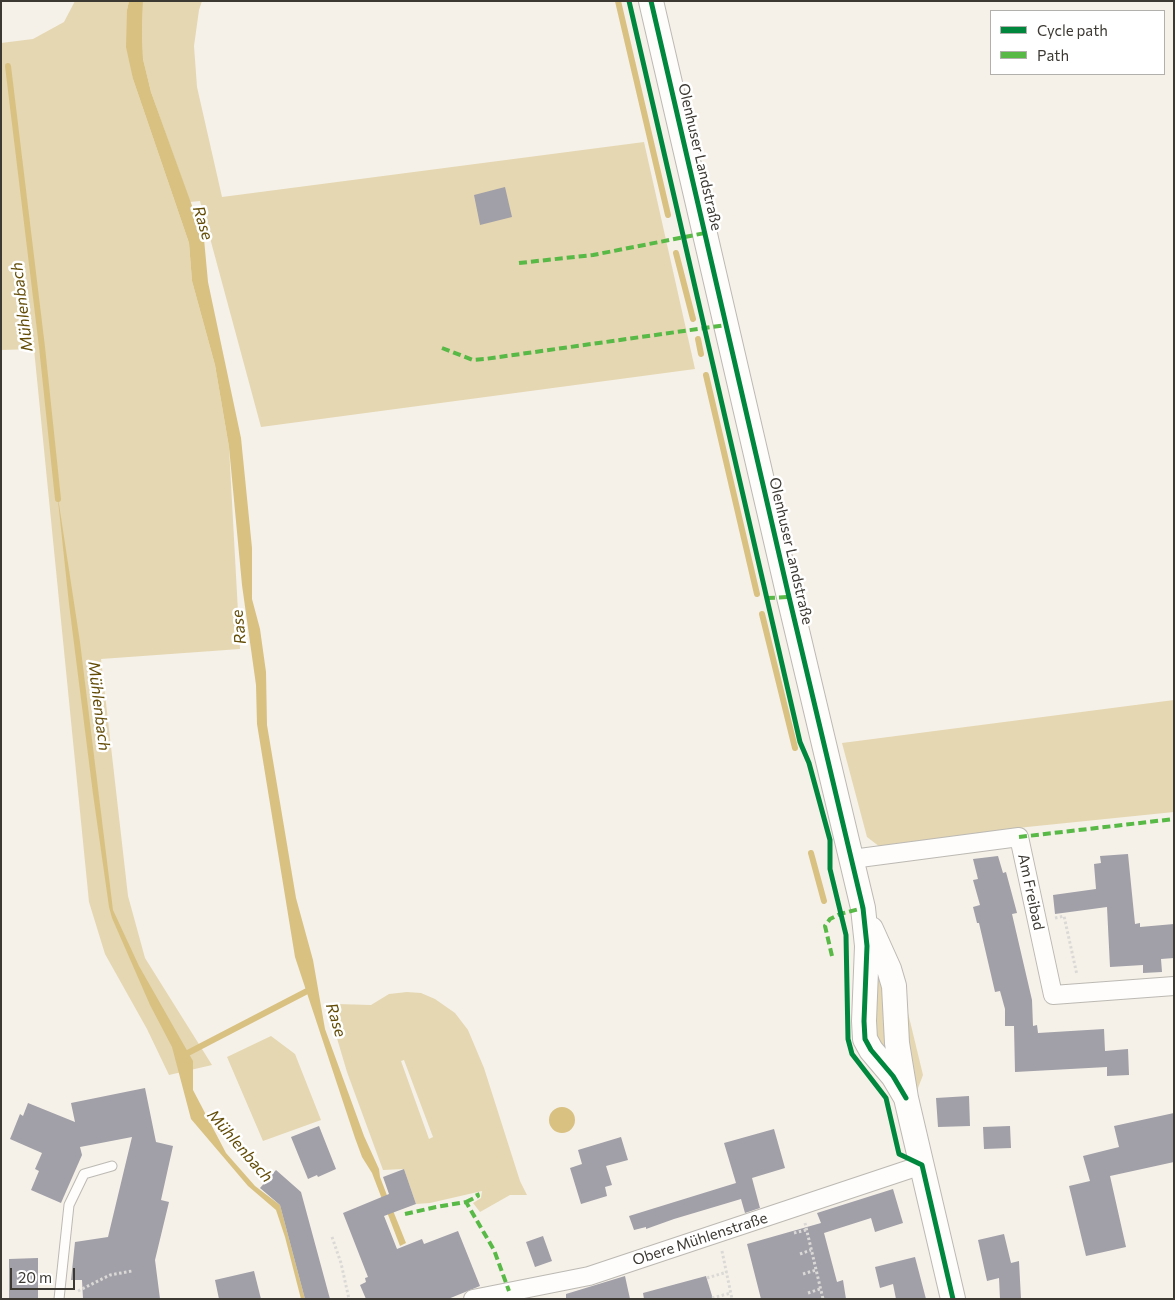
<!DOCTYPE html>
<html>
<head>
<meta charset="utf-8">
<style>
  body { margin:0 }
  #map { position:relative; width:1175px; height:1300px; overflow:hidden; background:#f5f1e8; font-family:Commissioner,sans-serif }
  canvas { display:block }
  .frame { position:absolute; inset:0; border:2px solid #3c3933; pointer-events:none }
  .legend { position:absolute; left:990px; top:10px; width:175px; height:65px; box-sizing:border-box; background:#fff; border:1px solid #b1b0ad; margin:0; padding:6px 9px; list-style:none; font-size:15px; color:#3c3933 }
  .legend li { display:flex; align-items:center; gap:10px; height:25px }
  .legend b { width:25px; border:1px solid #b1b0ad }
  .scale { position:absolute; left:10px; top:1268px; width:65px; height:22px; box-sizing:border-box; border:2px solid #3c3933; border-top:0; padding-left:6px; font-size:15px; line-height:18px; white-space:nowrap; color:#3c3933; -webkit-text-stroke:4px #fff; paint-order:stroke }
</style>
</head>
<body>
<div id="map">
<canvas width="1175" height="1300"></canvas>
<div class="frame"></div>
<ul class="legend">
<li><b style="height:6px;background:#00873e"></b>Cycle path</li>
<li><b style="height:6px;background:#58b947"></b>Path</li>
</ul>
<div class="scale">20 m</div>
</div>
<script>
const c = document.querySelector('canvas').getContext('2d');
c.lineJoin = 'round';
function fill(path, color) { c.fillStyle = color; c.fill(path, 'evenodd'); }
const toPath = rows => new Path2D(rows.map(r => 'M' + r).join(''));
function strokePath(path, color, width, dash) { c.strokeStyle = color; c.lineWidth = width; c.lineCap = dash ? 'butt' : 'round'; c.setLineDash(dash || []); c.stroke(path); }
function write(font, color, halo, rows, align = 'center') {
  c.font = font + ' Commissioner,sans-serif'; c.lineWidth = 5; c.setLineDash([]); c.textBaseline = 'middle'; c.strokeStyle = halo; c.fillStyle = color; for (const [text, x, y, turn = 0] of rows) {
    c.save(); c.translate(x, y); c.rotate((+turn || 0) * Math.PI / 180); c.textAlign = isNaN(turn) ? turn : align; if (halo) c.strokeText(text, 0, 0); c.fillText(text, 0, 0); c.restore();
  }
}
fill(toPath([
  [75,1,129,1,127,10,133,79,189,243,192,281,215,365,229,447,240,649,101,659,128,896,145,958,212,1065,169,1075,147,1029,105,954,89,902,34,349,1,350,1,43,33,39,64,22],
  [143,1,202,1,199,10,194,46,197,87,222,197,644,142,695,369,261,427,200,201,190,202,151,92,143,59,142,32],
  [1174,700,1174,812,1027,827,880,847,867,837,842,743],
  [879,960,894,1059,873,1037],
  [902,988,923,1075,918,1088,918,1092,913,1092],
  [407,992,421,993,435,999,455,1013,468,1030,484,1068,520,1181,527,1195,510,1195,480,1212,473,1203,481,1198,482,1191,430,1203,416,1204,404,1169,383,1170,347,1072,328,1008,337,1004,371,1005,389,994],
  [404,1060,433,1137,429,1139,401,1061],
  [271,1036,295,1054,321,1120,263,1141,227,1057]
]), '#e5d7b2');
fill(toPath([
  [129,1,143,1,142,32,143,59,151,92,204,239,208,282,241,438,252,548,252,599,260,629,266,672,267,725,296,898,313,960,325,1029,364,1136,379,1169,380,1177,388,1198,406,1243,400,1246,372,1173,362,1157,355,1138,295,957,257,724,256,685,242,585,229,447,215,365,192,281,189,243,133,79,126,47,127,10],
  [57,491,80,642,113,910,139,966,193,1061,193,1090,226,1153,255,1186,280,1205,305,1299,301,1299,285,1237,276,1210,248,1186,191,1119,172,1047,150,1005,112,918,109,907,93,794,69,604],
  '549 1120a13 13 0 1 1 26 0a13 13 0 1 1-26 0Z'
]), '#d9c182');
strokePath(toPath([
  [618,1,668,215],
  [8,66,42,347,58,499],
  [676,253,693,319],
  [698,339,701,354],
  [706,375,757,594],
  [762,614,795,748],
  [811,853,824,901],
  [182,1056,311,989]
]), '#d9c182', 6);
fill(toPath([
  [505,187,512,217,480,225,474,195],
  [1128,854,1135,924,1140,923,1140,927,1174,924,1174,958,1161,959,1162,972,1143,973,1143,965,1110,967,1107,907,1055,914,1053,895,1096,889,1094,864,1101,863,1100,856],
  [998,856,1003,873,1006,872,1017,913,1012,914,1032,1000,1033,1026,1037,1025,1038,1033,1104,1029,1105,1051,1128,1049,1129,1075,1107,1076,1107,1067,1015,1072,1014,1026,1005,1026,1005,1009,1000,991,995,992,979,923,977,923,973,907,980,905,973,880,978,879,973,859],
  [145,1088,156,1142,173,1146,161,1200,169,1202,155,1260,160,1299,83,1299,82,1280,71,1280,75,1242,108,1237,132,1137,80,1147,82,1155,61,1203,31,1190,39,1171,35,1169,42,1153,10,1139,20,1114,23,1116,28,1103,75,1122,71,1103],
  [969,1096,970,1126,938,1127,936,1098],
  [1174,1113,1174,1162,1110,1176,1126,1247,1086,1256,1069,1186,1090,1181,1083,1156,1119,1147,1114,1126],
  [319,1126,336,1169,318,1177,317,1175,308,1179,291,1137],
  [1010,1126,1011,1148,984,1149,983,1127],
  [774,1129,785,1168,752,1178,760,1208,745,1213,741,1199,674,1219,646,1229,646,1227,634,1230,629,1216,736,1183,724,1143],
  [621,1137,628,1160,606,1166,612,1185,605,1187,607,1196,581,1204,570,1168,582,1164,578,1150],
  [404,1169,416,1204,384,1216,397,1249,422,1239,424,1244,458,1231,480,1286,448,1299,366,1299,360,1285,366,1282,365,1278,368,1277,343,1213,389,1194,383,1177],
  [276,1170,301,1192,330,1299,305,1299,280,1205,260,1188],
  [893,1189,903,1223,875,1232,871,1218,824,1233,837,1282,843,1280,846,1299,761,1299,747,1244,821,1223,817,1213],
  [1004,1234,1011,1263,1019,1261,1021,1299,1000,1299,999,1278,987,1281,978,1240],
  [543,1236,552,1261,535,1267,526,1242],
  [915,1257,926,1299,896,1299,893,1284,880,1288,875,1267],
  [38,1258,38,1299,9,1299,9,1259],
  [254,1271,261,1299,219,1299,215,1280],
  [625,1276,630,1299,566,1299,566,1294],
  [706,1276,713,1299,644,1299,643,1293]
]), '#a19fa8');
const lane = toPath([
  [59,1299,69,1205,84,1174,112,1166]
]);
const street = toPath([
  [852,859,1019,837,1053,995,1174,986],
  [473,1299,589,1276,922,1165]
]);
const secondary = toPath([
  [651,1,789,597,863,908,867,946,864,1021,865,1039,871,1050,893,1076,906,1098],
  [871,929,889,969,894,986,897,1043,906,1098,953,1299]
]);
strokePath(lane, '#bcb9b3', 11);
strokePath(street, '#bcb9b3', 20);
strokePath(secondary, '#bcb9b3', 26);
strokePath(toPath([
  [1055,918,1064,916,1077,975],
  [805,1223,823,1299],
  [794,1233,806,1230],
  [332,1237,341,1263,349,1299],
  [722,1251,732,1299],
  [800,1254,811,1250],
  [803,1274,816,1270],
  [707,1278,727,1272],
  [78,1291,110,1275,132,1271],
  [808,1293,820,1289],
  [712,1298,731,1293]
]), '#dbd9d6', 3, [2.5, 2.5]);
strokePath(lane, '#fefdfc', 9);
strokePath(street, '#fefdfc', 18);
strokePath(secondary, '#fefdfc', 24);
strokePath(toPath([
  [519,263,593,255,705,233],
  [442,348,473,360,485,359,726,325],
  [767,598,789,597],
  [1019,837,1174,819],
  [832,956,825,926,830,919,840,914,863,908],
  [466,1202,478,1196,477,1193],
  [405,1214,436,1207,466,1202,494,1250,509,1291]
]), '#58b947', 4, [8, 4]);
strokePath(toPath([
  [629,1,800,742,809,763,830,840,830,869,846,935,848,1039,852,1054,886,1098,899,1154,922,1165,953,1299],
  [651,1,789,597,863,908,867,946,864,1021,865,1039,871,1050,893,1076,906,1098]
]), '#00873e', 5);
write('15px', '#3c3933', '#fff', [
  ["Olenhuser Landstraße",700,157,77],
  ["Olenhuser Landstraße",791,551,77],
  ["Am Freibad",1031,892,78],
  ["Obere Mühlenstraße",700,1239,-18]
]);
write('italic 16px', '#634c06', '#fff', [
  ["Rase",203,223,73],
  ["Mühlenbach",22,307,-97],
  ["Rase",239,627,-96],
  ["Mühlenbach",99,706,83],
  ["Rase",336,1020,73],
  ["Mühlenbach",240,1146,49]
]);
</script>
</body>
</html>
